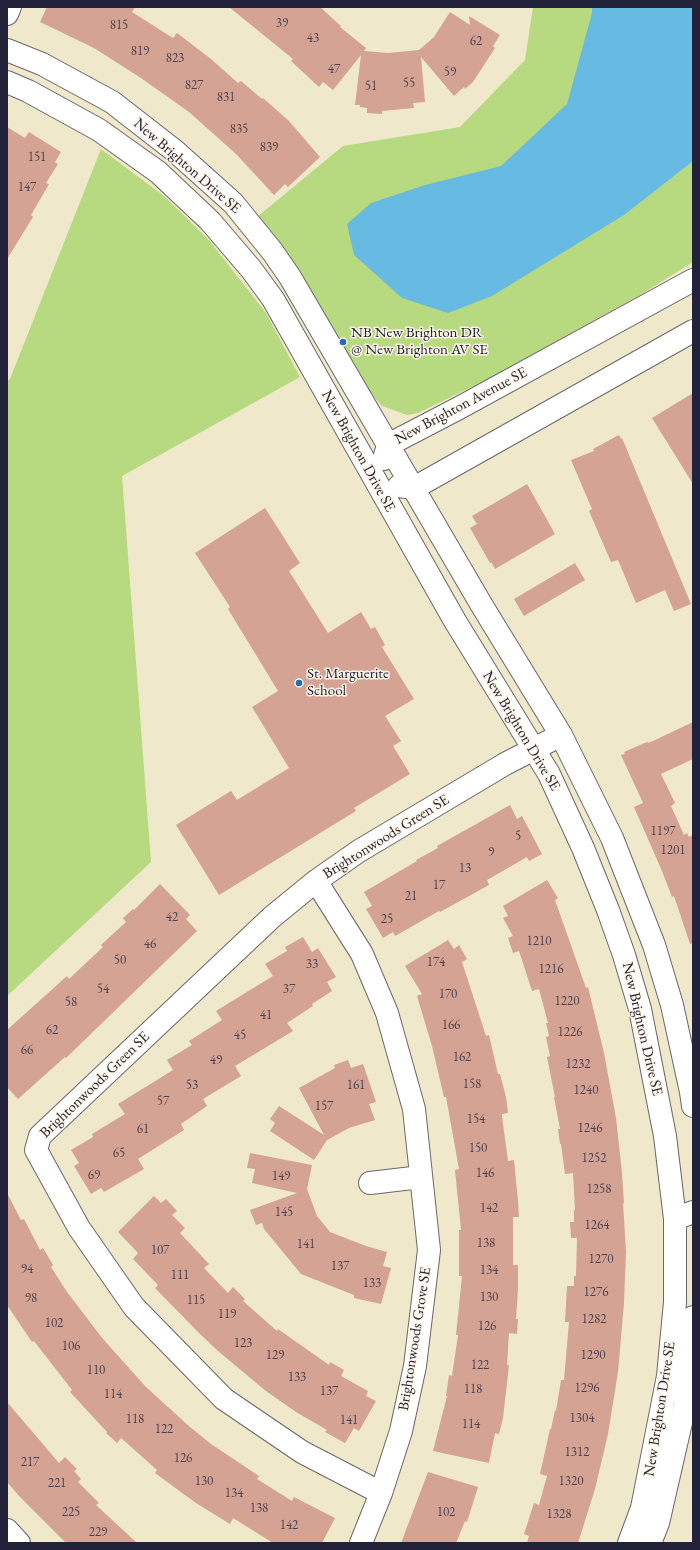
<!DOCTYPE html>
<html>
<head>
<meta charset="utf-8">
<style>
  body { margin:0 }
  #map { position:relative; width:700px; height:1550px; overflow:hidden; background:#efe8cb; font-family:"EB Garamond",serif }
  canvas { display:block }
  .frame { position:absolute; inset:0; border:8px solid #22223b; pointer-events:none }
</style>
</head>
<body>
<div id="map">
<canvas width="700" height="1550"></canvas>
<div class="frame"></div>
</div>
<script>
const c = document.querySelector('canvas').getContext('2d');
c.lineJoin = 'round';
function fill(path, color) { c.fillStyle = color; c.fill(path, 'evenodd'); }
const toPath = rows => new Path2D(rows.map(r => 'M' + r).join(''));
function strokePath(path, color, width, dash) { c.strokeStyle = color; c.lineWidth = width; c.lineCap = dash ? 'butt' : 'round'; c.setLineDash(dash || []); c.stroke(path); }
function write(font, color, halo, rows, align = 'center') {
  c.font = font + ' "EB Garamond",serif'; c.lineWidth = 3; c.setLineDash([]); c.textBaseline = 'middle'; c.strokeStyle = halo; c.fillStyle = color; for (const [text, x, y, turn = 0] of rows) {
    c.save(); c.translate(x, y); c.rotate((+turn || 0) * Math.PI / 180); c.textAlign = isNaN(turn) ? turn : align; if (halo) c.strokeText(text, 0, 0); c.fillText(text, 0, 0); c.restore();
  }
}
fill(toPath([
  [533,7,693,7,693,262,640,295,490,378,418,413,407,415,382,406,366,388,257,217,343,146,460,127,525,60],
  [101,149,164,196,209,240,266,313,300,377,122,476,151,862,7,996,7,381,10,379]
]), '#b7d980');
fill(toPath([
  [592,7,693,7,693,161,624,215,492,296,448,313,402,298,354,255,347,224,371,203,425,185,501,166,567,104,592,13]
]), '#67bbe3');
fill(toPath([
  [47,7,135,7,132,12,173,38,177,33,211,59,238,83,241,81,262,99,263,98,289,121,320,157,288,187,285,184,274,195,236,154,189,112,141,78,94,48,40,22],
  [229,7,320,7,341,26,340,27,366,48,364,51,388,53,419,50,434,37,450,12,470,25,469,16,500,35,493,46,495,48,473,82,465,89,464,87,454,96,421,57,425,102,413,103,414,108,382,111,382,114,367,113,367,108,360,107,360,105,355,105,361,55,333,90,323,82,319,87,291,61,293,59],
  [7,127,25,138,29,132,61,152,55,162,58,164,46,183,49,184,31,215,33,217,7,259],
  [693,393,693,484,652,418],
  [619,435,621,439,622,438,691,604,674,611,665,590,636,603,618,560,611,562,589,511,592,509,571,460,594,451,593,449],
  [527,484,555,534,495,569,491,562,490,563,470,528,477,524,472,516],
  [265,508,300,563,289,571,328,633,361,612,371,629,375,627,385,645,382,647,414,699,385,716,401,741,393,746,410,774,354,808,356,811,219,895,176,825,231,791,237,800,289,768,252,707,278,691,228,609,230,607,195,553],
  [575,563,585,580,524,616,514,599],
  [693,722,693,759,661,774,675,803,671,806,684,835,687,833,689,837,693,835,693,943,690,944,674,896,672,897,662,871,634,807,643,803,621,755,625,754,624,752,647,742,648,743,653,741],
  [510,805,517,819,522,816,542,854,529,861,527,857,487,880,489,885,440,912,439,911,395,936,393,932,383,938,366,909,372,906,364,892,417,861,416,860,438,848,437,846],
  [547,880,558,898,555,900,586,988,588,987,604,1053,616,1118,622,1173,624,1203,623,1203,626,1251,624,1303,618,1372,608,1434,595,1489,578,1543,527,1543,529,1536,524,1534,534,1503,539,1505,547,1476,540,1474,550,1429,551,1429,555,1410,556,1411,561,1380,564,1380,569,1322,565,1322,567,1286,574,1286,574,1276,576,1276,577,1238,571,1238,570,1222,574,1222,574,1210,575,1210,573,1173,565,1174,561,1144,560,1144,558,1129,560,1129,554,1097,555,1097,547,1057,550,1056,546,1037,549,1036,546,1023,548,1023,539,989,532,991,519,951,513,953,508,938,513,936,503,918,508,916,503,906],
  [160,884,190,915,186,919,197,931,66,1058,65,1057,18,1099,7,1087,7,1030,67,976,69,979,103,947,101,945,126,922,123,918,133,909,134,910],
  [303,937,312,952,318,948,336,977,327,982,332,991,312,1004,313,1006,287,1023,293,1031,235,1066,241,1076,203,1099,207,1106,181,1124,184,1130,138,1159,144,1169,104,1192,101,1188,91,1194,74,1166,79,1163,71,1150,93,1137,92,1134,125,1114,118,1104,173,1070,167,1060,192,1045,189,1041,222,1020,216,1011,273,976,265,964,287,951,285,947],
  [448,940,454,949,459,945,467,959,462,962,486,1036,489,1035,498,1074,500,1074,506,1097,508,1113,502,1114,503,1124,508,1161,514,1160,518,1201,519,1217,513,1217,513,1265,518,1265,518,1288,516,1319,518,1319,517,1334,509,1333,507,1365,509,1365,503,1418,499,1434,495,1433,489,1463,433,1451,447,1396,446,1396,449,1375,452,1376,458,1335,456,1335,462,1276,459,1276,459,1230,461,1230,455,1170,459,1169,446,1097,444,1097,432,1046,417,996,422,994,405,966],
  [348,1060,351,1068,363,1064,376,1102,369,1104,375,1120,349,1128,327,1140,314,1160,270,1131,275,1123,270,1119,279,1106,324,1135,299,1088,335,1068,334,1065],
  [250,1153,312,1165,307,1189,317,1216,330,1232,366,1246,387,1252,383,1266,391,1268,381,1304,354,1298,354,1295,301,1274,264,1229,262,1223,256,1225,250,1210,297,1193,252,1183,255,1169,247,1168],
  [7,1193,21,1220,24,1219,40,1250,43,1248,53,1265,51,1267,67,1292,103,1339,146,1387,190,1427,211,1444,259,1476,257,1479,292,1501,294,1497,335,1518,322,1543,273,1543,233,1518,230,1524,196,1503,155,1473,157,1470,121,1438,117,1443,106,1433,107,1432,70,1392,72,1390,34,1341,32,1342,7,1305],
  [154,1196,161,1203,166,1199,177,1211,172,1215,185,1228,180,1233,209,1264,204,1268,228,1293,233,1287,245,1299,243,1301,277,1331,278,1329,329,1365,330,1362,344,1370,341,1376,368,1391,366,1396,376,1401,359,1431,354,1428,345,1443,325,1432,327,1430,296,1412,266,1391,218,1351,199,1333,155,1288,158,1285,133,1259,138,1253,118,1232],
  [7,1402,59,1463,65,1457,77,1469,74,1471,81,1479,78,1482,99,1503,96,1505,137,1543,66,1543,20,1497,7,1482],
  [428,1472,478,1487,467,1522,465,1521,456,1543,401,1543]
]), '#d4a393');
const minor = toPath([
  [7,14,10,7],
  [7,50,42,64,112,102,175,151,233,203,272,251,290,277,481,604,561,735,612,838,654,945,672,1005,691,1092,693,1106],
  [7,82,28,91,99,130,158,172,210,221,251,269,273,299,455,621,549,774,583,848,608,910,624,955,640,1009,665,1136,675,1219,675,1302,668,1376,642,1508,629,1543],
  [384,459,388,445,459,408,693,280],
  [399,486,414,488,693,331],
  [316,881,362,954,387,1013,414,1109,429,1250,415,1366,401,1431,381,1493,361,1543],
  [370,1183,421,1177],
  [675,1219,693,1212],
  [381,1493,302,1452,224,1399,134,1307,79,1228,36,1150,40,1136,272,917,316,881,359,851,505,764,561,735],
  [7,1530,19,1543],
  [650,1543,658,1523,685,1405,693,1317]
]);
strokePath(minor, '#6a676d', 24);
strokePath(minor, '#fff', 22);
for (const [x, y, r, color] of [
  [343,342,4,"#1f6fb2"],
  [299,683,4,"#1f6fb2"]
]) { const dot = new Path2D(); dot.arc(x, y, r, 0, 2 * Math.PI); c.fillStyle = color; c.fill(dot); strokePath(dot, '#fcf5e5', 1.5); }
write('13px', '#4e4251', null, [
  ["39",282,23],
  ["815",119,25],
  ["43",313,38],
  ["62",476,41],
  ["819",140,51],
  ["823",175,58],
  ["47",334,69],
  ["59",450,72],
  ["55",409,83],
  ["827",194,85],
  ["51",371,86],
  ["831",226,97],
  ["835",239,129],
  ["839",269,147],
  ["151",37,157],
  ["147",27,187],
  ["1197",663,831],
  ["5",518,836],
  ["1201",673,850],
  ["9",491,852],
  ["13",465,868],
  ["17",439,885],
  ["21",411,896],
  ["42",172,917],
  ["25",387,919],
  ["1210",539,941],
  ["46",150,944],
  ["50",120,960],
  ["174",436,962],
  ["33",312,964],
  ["1216",551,969],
  ["54",103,989],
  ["37",289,989],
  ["170",448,994],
  ["1220",567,1001],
  ["58",71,1002],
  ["41",266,1015],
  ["166",451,1025],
  ["62",52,1030],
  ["1226",570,1032],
  ["45",240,1035],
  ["66",27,1050],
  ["162",462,1057],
  ["49",216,1060],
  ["1232",578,1064],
  ["158",472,1084],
  ["53",192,1085],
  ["161",356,1085],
  ["1240",586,1090],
  ["57",163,1101],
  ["157",324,1106],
  ["154",476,1119],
  ["1246",590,1128],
  ["61",143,1129],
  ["150",478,1148],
  ["65",119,1153],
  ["1252",594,1158],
  ["146",485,1173],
  ["69",94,1175],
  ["149",281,1176],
  ["1258",599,1189],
  ["142",489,1208],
  ["145",284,1212],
  ["1264",597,1225],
  ["138",486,1243],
  ["141",306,1244],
  ["107",160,1250],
  ["1270",601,1259],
  ["137",340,1266],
  ["94",27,1269],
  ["134",489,1270],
  ["111",180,1275],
  ["133",372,1283],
  ["1276",596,1292],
  ["130",489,1297],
  ["98",31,1298],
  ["115",196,1300],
  ["119",227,1314],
  ["1282",594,1319],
  ["102",54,1323],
  ["126",487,1326],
  ["123",243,1343],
  ["106",71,1346],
  ["129",275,1355],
  ["1290",593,1355],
  ["122",480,1365],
  ["110",96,1370],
  ["133",297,1377],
  ["1296",587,1388],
  ["118",473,1389],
  ["137",329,1391],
  ["114",113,1394],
  ["1304",582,1418],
  ["118",135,1419],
  ["141",349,1420],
  ["114",471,1424],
  ["122",164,1429],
  ["1312",577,1452],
  ["126",183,1458],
  ["217",30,1462],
  ["130",204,1481],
  ["1320",571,1481],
  ["221",57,1483],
  ["134",234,1493],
  ["138",259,1508],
  ["225",71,1512],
  ["102",446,1512],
  ["1328",559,1514],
  ["142",289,1525],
  ["229",98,1532]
]);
write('15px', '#22223b', '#fcf5e5', [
  ["New Brighton Drive SE",187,166,41],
  ["New Brighton Avenue SE",461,406,-28],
  ["New Brighton Drive SE",358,451,61],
  ["New Brighton Drive SE",521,731,59],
  ["Brightonwoods Green SE",386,837,-32],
  ["New Brighton Drive SE",642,1029,77],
  ["Brightonwoods Green SE",95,1085,-44],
  ["Brightonwoods Grove SE",415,1339,-81],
  ["New Brighton Drive SE",660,1409,-81]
]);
write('15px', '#22223b', '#fcf5e5', [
  ["NB New Brighton DR",351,333],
  ["@ New Brighton AV SE",351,350],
  ["St. Marguerite",307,674],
  ["School",307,691]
], 'left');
</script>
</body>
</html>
